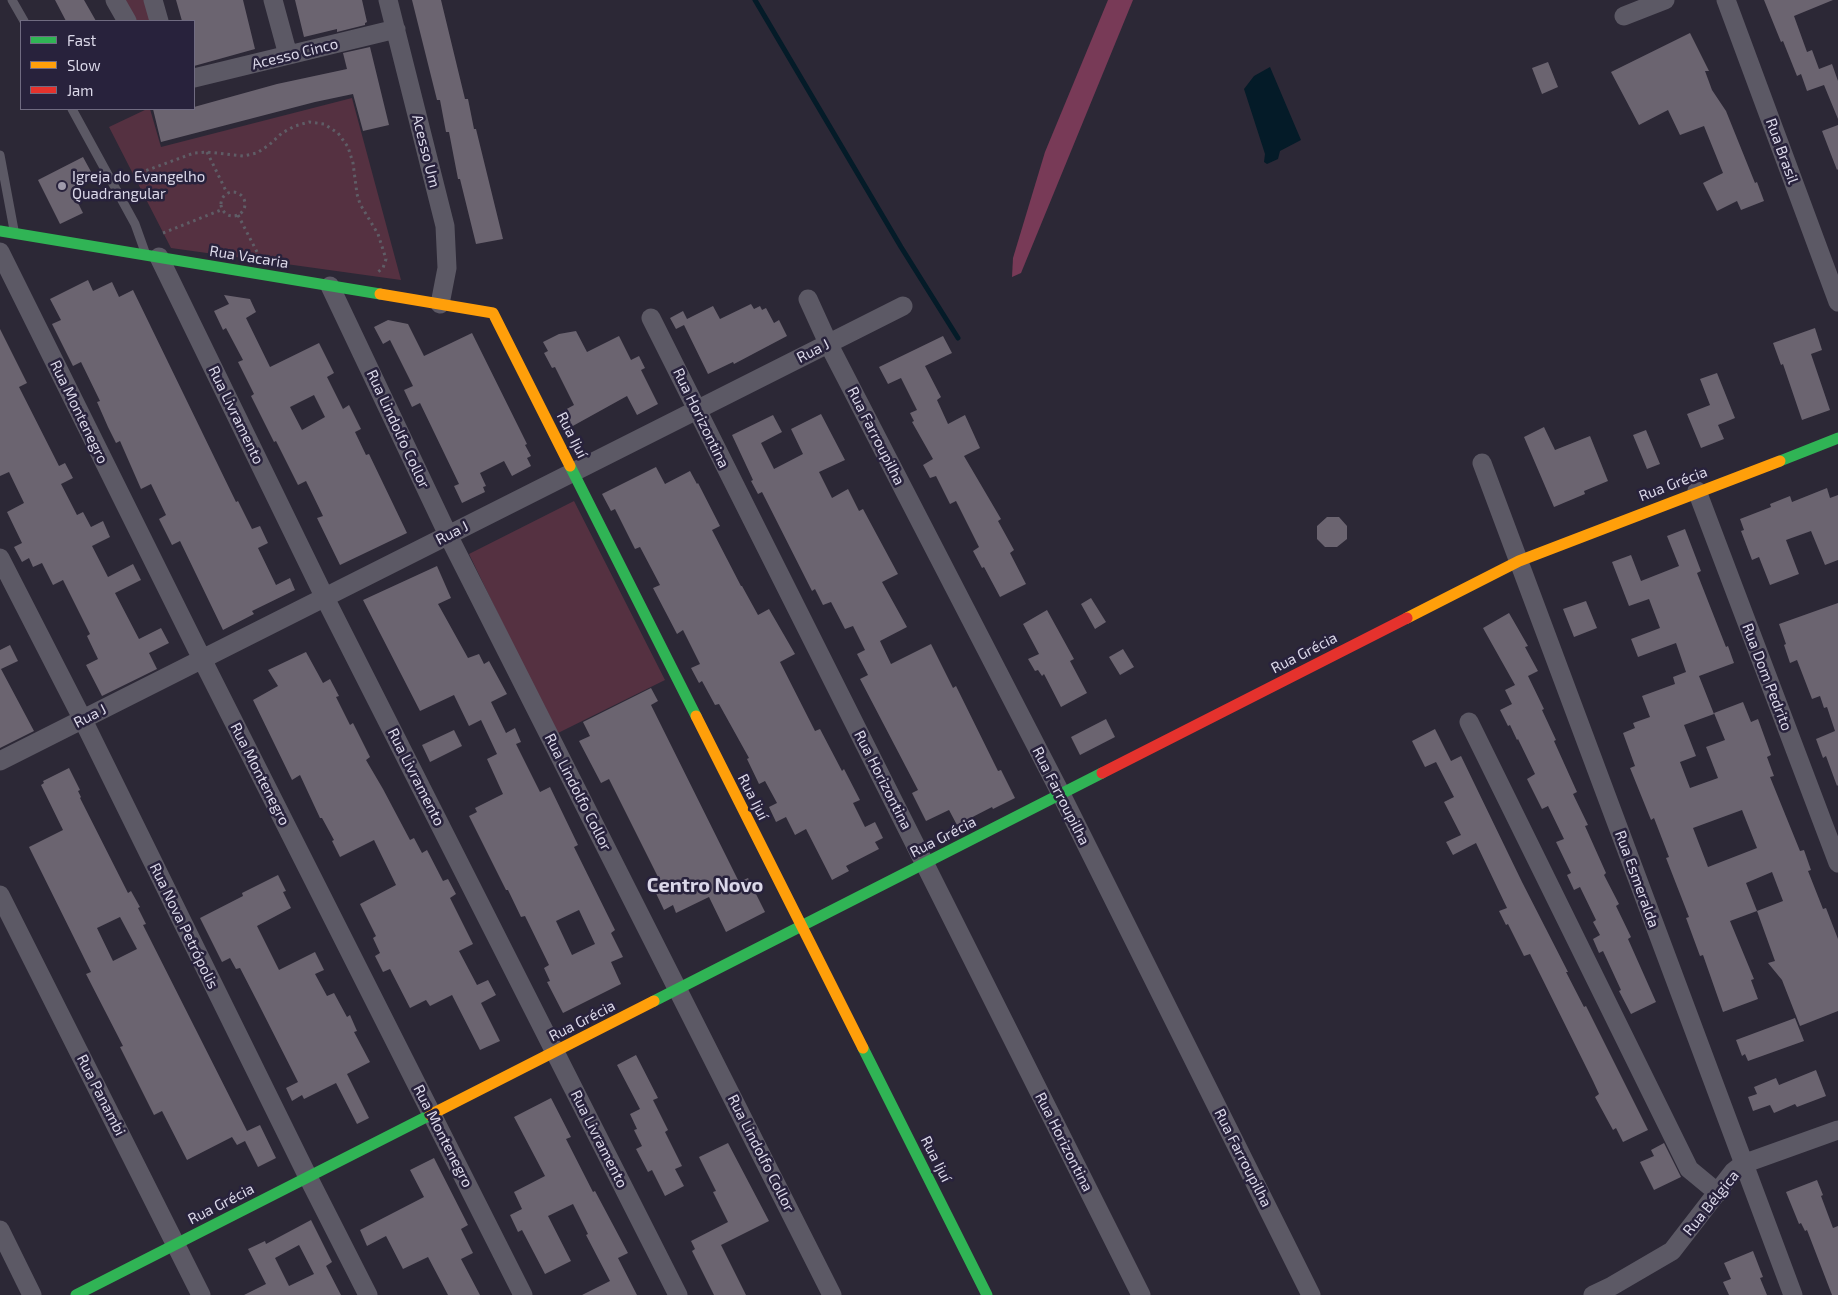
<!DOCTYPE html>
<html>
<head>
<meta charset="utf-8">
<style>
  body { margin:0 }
  #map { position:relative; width:1838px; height:1295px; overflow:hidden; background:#2c2836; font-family:"Exo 2",sans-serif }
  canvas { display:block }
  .legend { position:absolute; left:20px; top:20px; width:175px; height:90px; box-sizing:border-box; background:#28223c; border:1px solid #706b81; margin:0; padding:6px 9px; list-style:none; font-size:15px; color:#dbd8e9 }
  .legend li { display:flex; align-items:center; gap:10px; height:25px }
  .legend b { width:25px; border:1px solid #706b81 }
</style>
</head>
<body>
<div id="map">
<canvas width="1838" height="1295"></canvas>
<ul class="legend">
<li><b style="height:6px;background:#30b455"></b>Fast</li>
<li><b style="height:6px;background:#ff9f0a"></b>Slow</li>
<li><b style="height:6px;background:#e5322d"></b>Jam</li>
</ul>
</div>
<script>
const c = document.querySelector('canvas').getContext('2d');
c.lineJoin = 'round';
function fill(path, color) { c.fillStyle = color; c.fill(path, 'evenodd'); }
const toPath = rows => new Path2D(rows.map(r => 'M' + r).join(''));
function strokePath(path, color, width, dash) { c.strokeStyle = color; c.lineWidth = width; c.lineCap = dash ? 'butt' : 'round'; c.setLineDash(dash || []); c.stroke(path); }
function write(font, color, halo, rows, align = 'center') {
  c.font = font + ' "Exo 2",sans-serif'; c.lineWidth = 5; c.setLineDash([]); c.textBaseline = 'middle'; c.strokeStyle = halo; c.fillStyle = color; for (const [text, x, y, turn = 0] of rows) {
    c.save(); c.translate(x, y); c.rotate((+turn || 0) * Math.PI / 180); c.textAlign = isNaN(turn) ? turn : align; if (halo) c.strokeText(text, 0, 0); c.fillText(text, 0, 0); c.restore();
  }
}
fill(toPath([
  [124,0,146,0,151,21,135,21],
  [352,98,401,280,171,248,109,127,147,109,150,109,161,147],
  [574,501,665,680,556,734,469,554]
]), '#553141');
fill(toPath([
  [1108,0,1133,0,1021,273,1012,277,1013,258,1045,152]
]), '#783a57');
fill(toPath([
  [1270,67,1301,140,1280,151,1278,159,1267,164,1264,162,1265,154,1244,89,1254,76]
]), '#041b28');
strokePath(toPath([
  [755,0,901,247,958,338]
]), '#041b28', 5);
fill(toPath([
  [55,0,84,0,96,21,66,21],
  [176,0,243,0,255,49,194,66,194,21,182,21],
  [295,0,362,0,367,22,365,23,365,25,337,32,337,29,304,37],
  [412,0,441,0,465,99,468,99,474,129,476,129,503,239,476,244,460,179,458,179,449,132,446,132,440,100,437,100],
  [1764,0,1833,0,1794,16,1807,52,1812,50,1819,69,1832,64,1838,81,1838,119,1824,85,1807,91,1801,74,1797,76,1783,41,1781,42],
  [1690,33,1709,71,1705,71,1712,90,1726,111,1755,183,1757,182,1764,201,1741,210,1737,201,1717,211,1703,183,1723,173,1704,126,1680,135,1668,110,1639,125,1611,72],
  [370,47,389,125,363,131,353,94,315,102,161,142,153,109,194,109,194,107,277,84,347,69,343,53],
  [1548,62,1558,87,1542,94,1532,68],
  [1838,125,1838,169,1837,170,1822,131],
  [83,157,95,179,72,191,83,213,60,224,38,180],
  [88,280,93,291,112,282,119,297,133,290,236,502,238,501,252,529,260,526,268,543,258,548,276,585,290,578,295,590,252,611,254,614,223,630,180,541,172,545,159,519,166,515,151,484,141,489,120,441,116,443,108,427,97,402,100,401,81,362,73,366,52,324,61,320,50,299],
  [224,295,250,299,256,312,246,318,270,367,319,343,334,373,327,377,343,409,349,405,361,429,355,432,366,455,369,454,407,533,340,565,317,518,323,516,306,481,298,485,276,441,274,442,251,396,254,394,238,362,243,360,226,328,223,330,214,311,229,304],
  [314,395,325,417,302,430,290,407],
  [751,304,754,309,760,306,762,310,766,308,774,323,779,320,787,336,734,364,733,362,708,374,684,325,676,329,670,318,683,311,687,319,713,306,720,319],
  [388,320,408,324,424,356,472,333,527,444,525,445,531,456,527,458,531,466,512,476,504,461,480,473,486,486,483,487,485,492,462,503,454,486,459,484,420,403,412,407,404,390,413,386,390,340,383,344,374,327],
  [1815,328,1822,350,1811,354,1830,410,1802,420,1783,364,1781,365,1773,343],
  [0,329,27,383,19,387,59,466,65,463,73,478,61,484,77,515,83,512,91,527,103,521,110,537,92,546,108,577,133,564,141,580,115,593,139,639,161,628,169,643,149,653,157,669,102,696,86,665,98,659,87,636,90,634,63,580,53,585,42,563,33,567,29,558,22,562,14,547,22,543,7,512,24,503,9,472,0,476],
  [576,331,587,352,619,336,631,360,639,356,645,368,641,370,658,404,637,415,627,396,571,427,563,411,574,405,555,367,552,368,544,353,548,351,543,342,559,334],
  [943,336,952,353,925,366,941,397,937,400,948,424,965,415,980,448,964,456,1001,519,998,521,1014,550,1010,553,1026,584,1000,597,984,567,982,568,973,551,979,547,956,501,950,504,936,476,930,478,923,465,933,459,912,422,914,421,910,413,917,410,901,378,888,384,879,367],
  [1717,373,1735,418,1718,425,1724,439,1701,448,1687,414,1710,405,1700,379],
  [821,414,845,460,819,472,832,498,848,489,859,511,863,509,898,574,882,582,907,627,880,641,891,664,931,644,953,688,956,686,998,771,1001,770,1015,798,993,809,992,807,957,825,949,810,926,821,912,793,918,790,860,679,868,675,857,654,865,650,853,626,845,629,831,602,823,605,815,589,812,591,762,492,758,494,751,481,753,480,732,435,773,415,782,432,761,443,774,469,803,454,791,429],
  [1544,427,1555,450,1590,436,1608,481,1584,491,1585,494,1554,507,1524,437],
  [1646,430,1660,464,1647,469,1633,435],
  [656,467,665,484,690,471,697,484,698,483,720,526,712,530,741,586,742,586,758,615,769,609,795,654,780,662,815,731,820,729,842,771,844,769,860,800,853,803,865,827,875,822,883,838,875,842,879,849,846,866,849,871,832,880,806,829,795,835,786,817,776,822,769,807,777,803,765,781,759,784,747,759,749,758,719,704,715,705,702,681,699,683,691,668,700,664,683,630,677,634,653,588,660,585,640,547,635,549,615,509,611,511,602,494],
  [1827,488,1830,498,1838,495,1838,560,1825,565,1811,531,1786,540,1799,574,1770,585,1759,557,1752,560,1741,531,1744,530,1740,519,1771,507,1770,504,1790,496,1792,502],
  [1327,517,1339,517,1347,526,1347,539,1337,547,1325,547,1317,539,1317,526],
  [1685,529,1701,571,1697,573,1726,647,1728,646,1734,663,1699,676,1714,714,1684,725,1696,756,1680,762,1690,788,1718,778,1706,747,1725,740,1714,713,1743,702,1751,722,1758,719,1771,755,1767,757,1774,776,1770,777,1800,851,1804,850,1811,870,1808,871,1823,909,1826,908,1838,939,1838,1011,1800,1026,1782,980,1768,963,1775,961,1757,911,1783,901,1772,872,1746,883,1757,911,1730,921,1754,979,1751,980,1758,999,1723,1012,1703,955,1700,956,1686,918,1689,917,1666,858,1669,857,1654,818,1651,820,1630,768,1635,766,1623,733,1635,728,1633,723,1650,717,1642,696,1675,684,1673,677,1686,672,1676,643,1638,657,1631,639,1660,628,1649,599,1629,606,1612,562,1631,555,1641,581,1679,566,1667,536],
  [1742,810,1757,848,1708,867,1693,828],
  [437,566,451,598,438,604,468,658,479,654,484,664,489,661,507,694,491,702,506,733,515,728,521,742,516,744,540,792,550,787,578,845,574,847,615,930,611,933,623,957,611,962,621,984,563,1013,547,982,550,981,544,968,549,965,525,916,521,917,508,890,506,890,469,816,477,812,475,808,503,794,487,759,497,754,481,720,469,726,454,695,420,711,363,600],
  [579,910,595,944,572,955,556,921],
  [1091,598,1106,622,1095,629,1081,604],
  [1586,601,1597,628,1574,637,1563,609],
  [1838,603,1838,785,1837,786,1826,756,1823,758,1816,739,1835,731,1827,707,1824,708,1820,696,1812,699,1797,660,1790,663,1784,645,1786,644,1779,624],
  [1047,610,1074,659,1070,661,1087,693,1061,707,1044,674,1042,676,1038,670,1035,671,1028,659,1039,654,1023,624],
  [1509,613,1528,646,1525,647,1538,671,1528,676,1544,709,1542,710,1556,740,1554,741,1577,792,1573,794,1588,825,1585,826,1606,873,1604,875,1619,904,1616,906,1631,937,1628,939,1656,1002,1631,1014,1619,991,1621,990,1603,951,1599,953,1593,939,1600,935,1593,922,1596,920,1580,887,1574,890,1567,875,1571,873,1556,842,1564,839,1548,806,1542,809,1527,779,1535,774,1518,739,1517,740,1510,725,1508,726,1500,710,1512,704,1505,690,1515,685,1483,628],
  [10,645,18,661,1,669,34,731,0,748,0,650],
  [1123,649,1134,667,1120,675,1109,657],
  [306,652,323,683,330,679,339,696,336,697,350,725,353,723,370,757,366,760,383,789,410,840,414,838,422,853,427,850,443,881,448,879,456,894,450,898,473,944,459,951,477,985,488,980,496,995,481,1003,500,1041,480,1050,452,995,430,1006,426,1000,410,1008,390,969,383,972,375,956,380,953,373,938,376,936,360,904,396,885,374,840,340,857,332,841,334,840,322,818,320,818,300,775,292,780,253,700,278,686,268,670],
  [651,688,658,701,651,705,739,882,748,878,765,912,726,932,709,897,676,913,673,905,664,910,652,885,660,881,609,779,601,783,579,741,590,736,583,722],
  [1106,719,1115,737,1080,755,1071,737],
  [1435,729,1451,761,1461,756,1522,882,1568,972,1566,972,1584,1007,1586,1006,1648,1130,1623,1142,1616,1128,1613,1130,1595,1097,1599,1094,1593,1081,1530,954,1524,956,1508,924,1506,925,1499,911,1507,908,1476,843,1453,855,1446,842,1461,835,1444,802,1454,797,1436,762,1425,767,1412,741],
  [454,730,462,746,430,762,422,745],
  [69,768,80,790,78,791,81,797,80,798,128,893,131,891,140,907,138,908,146,924,143,925,247,1131,260,1125,276,1158,258,1167,245,1141,237,1145,232,1137,187,1160,162,1111,154,1115,120,1047,123,1046,86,974,91,972,29,847,63,830,41,785,44,783,43,781],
  [120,917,137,949,113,961,97,928],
  [278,875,286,891,283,892,291,908,257,926,279,970,315,952,324,970,315,974,327,996,334,993,347,1017,350,1015,357,1031,354,1032,370,1062,347,1074,369,1118,357,1124,336,1083,304,1099,302,1095,292,1101,286,1088,298,1082,257,1001,240,968,236,969,230,958,222,962,200,918,243,896,242,893],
  [1795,1018,1804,1041,1748,1061,1745,1054,1742,1056,1736,1040],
  [636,1055,658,1098,653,1100,668,1130,665,1132,682,1166,675,1169,684,1186,665,1196,652,1170,648,1172,636,1149,642,1146,634,1130,637,1129,630,1114,640,1109,617,1065],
  [1816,1070,1826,1096,1797,1107,1795,1104,1774,1113,1770,1105,1753,1111,1748,1097,1757,1094,1754,1087,1776,1078,1779,1085],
  [551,1098,571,1137,566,1139,593,1192,595,1191,628,1253,618,1258,637,1295,582,1295,610,1281,586,1235,588,1234,573,1204,548,1216,571,1261,545,1274,522,1230,518,1232,510,1215,522,1209,514,1192,545,1176,514,1117],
  [728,1143,769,1221,721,1245,746,1295,714,1295,692,1251,695,1249,691,1241,728,1222,713,1192,716,1191,699,1157],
  [1664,1143,1681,1177,1654,1190,1640,1162,1654,1156,1651,1150],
  [434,1158,468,1225,461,1229,473,1253,461,1259,480,1295,448,1295,428,1257,403,1269,386,1236,367,1246,360,1230,424,1197,410,1170],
  [1817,1180,1823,1195,1821,1196,1833,1228,1838,1226,1838,1295,1832,1295,1807,1230,1805,1231,1801,1223,1799,1224,1786,1192],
  [311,1220,332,1262,326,1266,341,1295,244,1295,266,1284,248,1249,265,1241,266,1244],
  [299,1245,314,1274,289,1286,275,1258],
  [1753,1251,1763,1277,1760,1278,1767,1295,1729,1295,1723,1282,1731,1279,1724,1263]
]), '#6b6470');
strokePath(toPath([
  [207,152,227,193],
  [134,175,194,153,207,152,243,156,257,153,269,145,282,133,295,126,309,122,324,124,338,133,348,147,353,163,357,194,360,204,378,234,386,259,383,268,378,272],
  '221 204a12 12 0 1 1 24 0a12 12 0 1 1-24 0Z',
  [238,215,257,252],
  [163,233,221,210]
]), '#5f5d66', 3, [2.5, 4]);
strokePath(toPath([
  [12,0,24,21],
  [72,109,135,224,145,252],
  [0,155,14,230]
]), '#5c5965', 9);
strokePath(toPath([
  [115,0,127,21],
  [153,0,159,21],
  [273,0,288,55],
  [388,0,445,226,447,268,440,304],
  [1726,0,1838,302],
  [1624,16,1665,0],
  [194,78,396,29],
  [0,252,202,659,523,1295],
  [159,257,325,598,678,1295],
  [330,286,448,535,832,1295],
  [808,299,828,343,1061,794,1311,1295],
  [651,318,1141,1295],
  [1482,463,1793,1295],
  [1697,491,1838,863],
  [0,558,83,720,308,1177,368,1295],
  [1469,722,1689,1169,1718,1193],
  [0,761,903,306],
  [0,895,201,1295],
  [0,1230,32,1295],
  [1593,1295,1612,1286,1672,1251,1733,1172,1743,1164,1838,1130]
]), '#5c5965', 19);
strokePath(toPath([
  [0,231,380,294],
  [1780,461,1838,438],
  [570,466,696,716],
  [654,1001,1102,773],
  [863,1048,987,1295],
  [76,1295,430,1115]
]), '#30b455', 11);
strokePath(toPath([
  [380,294,493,313,570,466],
  [1407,618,1519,561,1780,461],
  [696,716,863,1048],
  [430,1115,654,1001]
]), '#ff9f0a', 11);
strokePath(toPath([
  [1102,773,1407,618]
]), '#e5322d', 11);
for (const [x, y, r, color] of [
  [62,186,5,"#9e9aaa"]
]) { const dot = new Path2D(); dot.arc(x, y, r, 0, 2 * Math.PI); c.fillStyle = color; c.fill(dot); strokePath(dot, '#28223c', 2); }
write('15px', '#dbd8e9', '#28223c', [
  ["Acesso Cinco",295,54,-14],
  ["Acesso Um",426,151,76],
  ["Rua Brasil",1782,151,70],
  ["Rua Vacaria",249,257,9],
  ["Rua J",813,351,-27],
  ["Rua Montenegro",79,412,64],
  ["Rua Livramento",236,415,64],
  ["Rua Horizontina",701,418,64],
  ["Rua Lindolfo Collor",398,429,65],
  ["Rua Ijuí",572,435,63],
  ["Rua Farroupilha",876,436,63],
  ["Rua Grécia",1673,484,-21],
  ["Rua J",452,533,-27],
  ["Rua Grécia",1304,653,-27],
  ["Rua Dom Pedrito",1767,677,69],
  ["Rua J",90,716,-27],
  ["Rua Montenegro",260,774,63],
  ["Rua Livramento",416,777,63],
  ["Rua Horizontina",883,780,63],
  ["Rua Lindolfo Collor",578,792,63],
  ["Rua Farroupilha",1061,796,63],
  ["Rua Ijuí",753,797,63],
  ["Rua Grécia",943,837,-27],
  ["Rua Esmeralda",1637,879,70],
  ["Rua Nova Petrópolis",184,926,64],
  ["Rua Grécia",582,1021,-27],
  ["Rua Panambi",101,1095,63],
  ["Rua Montenegro",443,1136,63],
  ["Rua Livramento",599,1139,63],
  ["Rua Horizontina",1064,1142,63],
  ["Rua Lindolfo Collor",761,1153,63],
  ["Rua Farroupilha",1243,1158,63],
  ["Rua Ijuí",936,1159,63],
  ["Rua Bélgica",1711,1203,-51],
  ["Rua Grécia",221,1204,-27]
]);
write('15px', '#dbd8e9', '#28223c', [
  ["Igreja do Evangelho",72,177],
  ["Quadrangular",72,194]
], 'left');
write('bold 20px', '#dbd8e9', '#28223c', [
  ["Centro Novo",705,885]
]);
</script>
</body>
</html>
